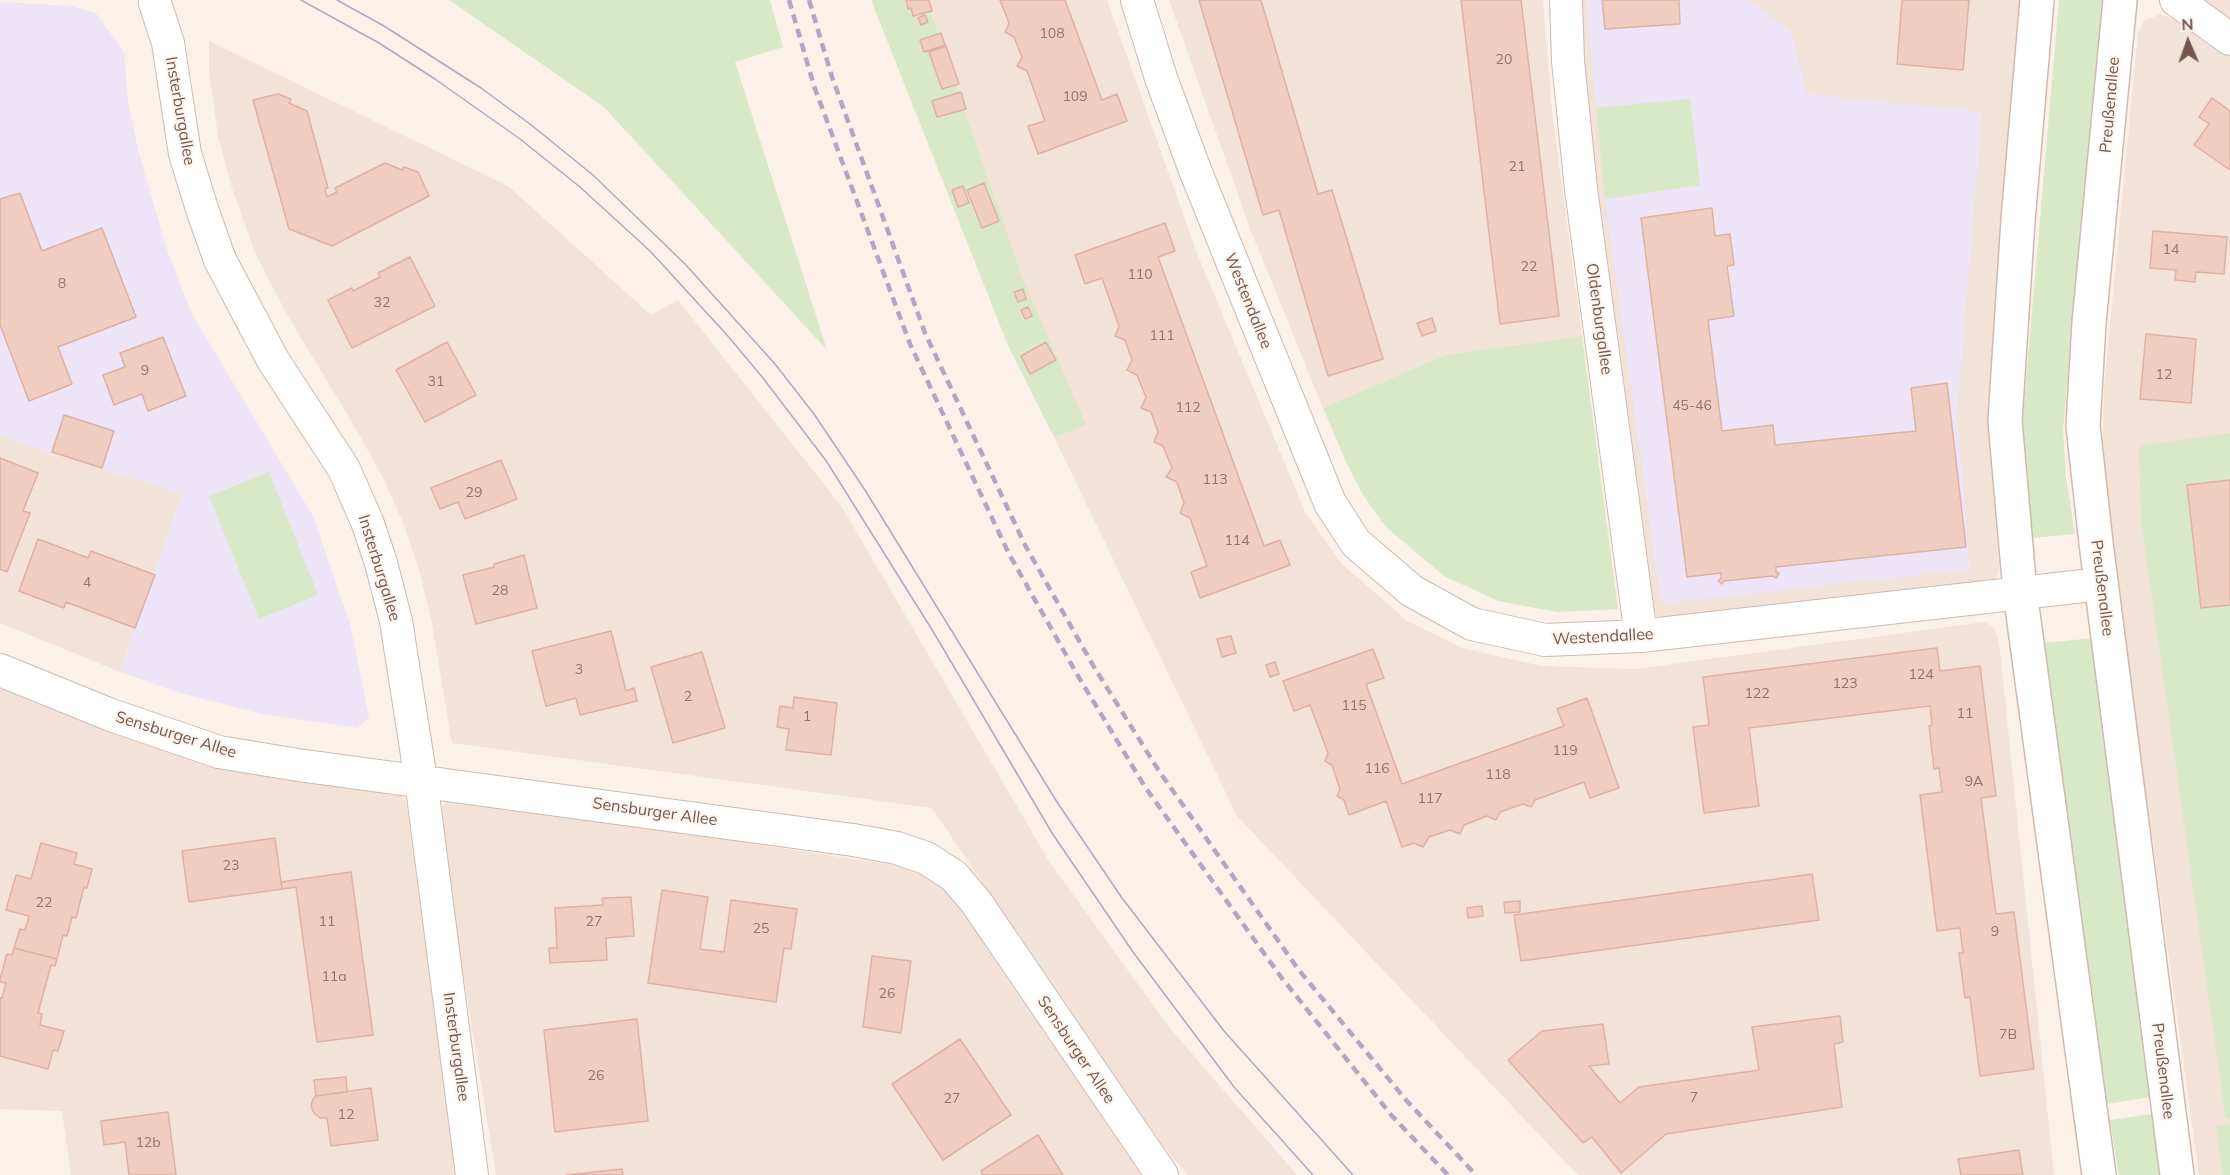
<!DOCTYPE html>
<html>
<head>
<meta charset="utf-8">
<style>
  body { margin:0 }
  #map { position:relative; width:2230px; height:1175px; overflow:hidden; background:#fbf1e8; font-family:Mulish,sans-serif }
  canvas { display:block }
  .north { position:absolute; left:2158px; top:12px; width:60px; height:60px; -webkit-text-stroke:4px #fef5ee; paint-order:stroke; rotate:358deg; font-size:16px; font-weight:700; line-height:24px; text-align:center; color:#73564d }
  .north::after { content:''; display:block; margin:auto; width:21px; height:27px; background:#73564d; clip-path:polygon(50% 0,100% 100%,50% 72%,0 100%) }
</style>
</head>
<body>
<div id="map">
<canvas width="2230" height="1175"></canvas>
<div class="north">N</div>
</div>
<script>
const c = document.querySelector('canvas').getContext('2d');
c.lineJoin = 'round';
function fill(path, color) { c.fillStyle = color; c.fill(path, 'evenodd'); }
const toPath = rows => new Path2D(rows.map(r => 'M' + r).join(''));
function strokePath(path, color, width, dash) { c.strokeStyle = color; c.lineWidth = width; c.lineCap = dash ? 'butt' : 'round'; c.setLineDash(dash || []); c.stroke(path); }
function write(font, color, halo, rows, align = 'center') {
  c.font = font + ' Mulish,sans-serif'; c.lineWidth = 4.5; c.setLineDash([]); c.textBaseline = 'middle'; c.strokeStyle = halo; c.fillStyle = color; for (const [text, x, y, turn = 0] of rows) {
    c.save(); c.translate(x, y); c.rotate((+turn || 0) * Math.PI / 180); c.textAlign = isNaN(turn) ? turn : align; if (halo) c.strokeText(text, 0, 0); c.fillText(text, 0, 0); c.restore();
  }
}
fill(toPath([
  [927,0,1107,0,1198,256,1306,514,1342,564,1407,621,1462,648,1542,666,1635,669,1985,622,1994,627,1999,642,2054,1175,1579,1175,1567,1164,1237,816,1054,437,1085,425,1021,274],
  [1169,0,1543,0,1552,111,1582,336,1445,355,1323,408,1251,231],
  [1577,0,2025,0,1995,315,1988,422,1999,567,1997,576,1993,581,1666,621,1658,617,1653,610,1587,113],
  [2198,0,2230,0,2230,23],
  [2158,15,2166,16,2179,22,2230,57,2230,1175,2199,1175,2108,521,2103,439,2104,387,2138,33,2144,21],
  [209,41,508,186,651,315,678,300,842,507,1050,863,1169,1027,1297,1175,1187,1175,1147,1126,932,808,452,743,432,623,420,573,404,525,383,478,356,429,286,313,254,250,232,188,218,136,209,72],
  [0,436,182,494,120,672,0,623],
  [0,681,397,791,403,797,407,808,456,1175,71,1175,62,1111,0,1109],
  [455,798,905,867,940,884,966,915,1127,1154,1144,1175,496,1175,438,818,443,805]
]), '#f2e2d7');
fill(toPath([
  [1586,0,1748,0,1791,31,1807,94,1982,112,1957,416,1970,569,1661,604,1605,199,1700,185,1689,99,1596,108],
  [0,2,71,6,96,13,124,52,128,102,139,153,167,250,192,314,313,516,350,624,369,718,357,728,262,714,180,693,120,672,182,494,0,436]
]), '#eee4f7');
fill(toPath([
  [449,0,770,0,783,47,735,62,827,350,604,107],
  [871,0,927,0,1021,274,1086,425,1054,437,1007,343],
  [2059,0,2104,0,2063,429,2066,477,2075,534,2032,538,2023,479,2022,427],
  [1690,99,1700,185,1605,199,1596,108],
  [1582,336,1618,609,1557,612,1498,601,1444,576,1386,527,1363,495,1347,464,1323,408,1445,355],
  [2230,433,2230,1118,2226,1119,2141,521,2139,446],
  [269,472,318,595,259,619,209,496],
  [2094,638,2150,1097,2106,1104,2044,643],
  [2152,1114,2161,1175,2119,1175,2110,1120],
  [2230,1124,2230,1175,2223,1175,2216,1126]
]), '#d9e8c7');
const building = toPath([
  [906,0,929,0,932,11,913,16,911,8,908,9,906,0],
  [1000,0,1065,0,1102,100,1117,94,1127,121,1038,154,1028,126,1045,121,1027,71,1017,66,1022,57,1014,37,1005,32,1009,23,1000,0],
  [1199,0,1261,0,1318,194,1332,190,1383,359,1328,376,1279,210,1263,215,1199,0],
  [1461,0,1521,0,1559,316,1500,324,1461,0],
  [1602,0,1679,0,1680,24,1605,29,1602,0],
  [1902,0,1969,0,1963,70,1897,64,1902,0],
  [925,15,928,22,921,25,918,18,925,15],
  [941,33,945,45,924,52,920,40,941,33],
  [946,46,959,84,942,89,929,52,946,46],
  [961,92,966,109,937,117,932,101,961,92],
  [278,94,291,99,289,103,307,111,328,188,325,189,327,197,337,192,335,188,385,163,402,170,404,167,418,172,429,196,332,246,289,229,253,100,278,94],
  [2212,98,2230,111,2230,170,2194,145,2209,124,2199,117,2212,98],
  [984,183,999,221,982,228,967,190,984,183],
  [963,186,969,203,958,207,952,190,963,186],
  [20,193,42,251,102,228,136,317,58,347,72,384,29,401,0,325,0,199,20,193],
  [1712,208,1715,236,1730,234,1734,265,1727,266,1734,316,1708,320,1722,431,1773,425,1775,445,1916,431,1911,388,1947,383,1966,547,1776,567,1776,572,1779,573,1776,578,1773,576,1724,581,1722,584,1718,581,1721,578,1721,573,1687,577,1641,218,1712,208],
  [1165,223,1175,251,1158,257,1264,546,1280,540,1290,565,1200,598,1191,572,1207,566,1190,518,1180,513,1184,503,1177,482,1166,477,1172,468,1163,446,1154,442,1158,432,1151,412,1141,408,1146,397,1137,375,1127,370,1132,360,1125,340,1115,336,1119,326,1102,278,1085,284,1075,255,1165,223],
  [2153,231,2227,237,2224,274,2196,272,2195,282,2175,280,2176,270,2150,268,2153,231],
  [410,257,435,306,352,348,328,300,352,288,353,291,380,277,378,273,410,257],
  [1023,289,1026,299,1018,302,1014,292,1023,289],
  [1028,307,1032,316,1025,319,1021,310,1028,307],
  [1432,318,1436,331,1422,336,1417,323,1432,318],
  [2146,334,2196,339,2191,403,2140,399,2146,334],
  [163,337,186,396,148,411,142,394,114,405,103,375,125,367,120,353,163,337],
  [447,342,476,395,425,422,396,370,447,342],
  [1046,342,1056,360,1030,374,1021,356,1046,342],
  [64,415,114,431,102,468,52,452,64,415],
  [0,458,38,473,23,511,30,513,7,572,0,569,0,458],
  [501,460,517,499,465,519,458,502,440,509,431,488,501,460],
  [2230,480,2230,605,2201,608,2187,485,2230,480],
  [38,539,88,558,91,551,155,575,135,628,66,602,64,608,19,591,38,539],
  [524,555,537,608,476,624,463,575,494,567,494,564,524,555],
  [611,631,626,691,634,688,637,701,580,715,576,698,546,706,532,651,611,631],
  [1231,636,1236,653,1222,657,1217,639,1231,636],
  [1937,648,1940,671,1980,666,1996,796,1981,798,1996,914,2014,912,2034,1069,1980,1076,1970,997,1965,998,1959,953,1963,953,1960,928,1937,931,1920,795,1942,792,1939,768,1934,769,1929,726,1932,725,1930,706,1749,728,1759,806,1704,813,1693,727,1709,725,1703,677,1937,648],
  [1373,649,1384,678,1366,684,1402,784,1564,726,1557,709,1587,698,1619,788,1590,798,1584,782,1535,800,1531,807,1523,804,1500,812,1496,820,1487,816,1464,825,1460,834,1450,830,1429,837,1423,847,1414,843,1402,847,1386,801,1349,815,1344,800,1337,796,1340,789,1332,765,1325,761,1328,753,1310,705,1294,711,1283,681,1373,649],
  [702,652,725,728,673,743,651,667,702,652],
  [1275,662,1279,674,1270,677,1266,665,1275,662],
  [794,697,837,703,831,755,786,750,789,729,777,727,780,706,793,708,794,697],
  [275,838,282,889,189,902,182,851,275,838],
  [41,843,77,853,74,864,92,869,87,888,84,887,76,918,72,917,67,936,63,935,57,959,14,948,20,929,25,930,29,916,6,910,16,875,31,879,41,843],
  [351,872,373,1035,317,1042,296,887,282,889,281,882,351,872],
  [1812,874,1819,920,1521,961,1514,915,1812,874],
  [662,890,708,897,700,949,724,952,731,900,797,909,791,949,784,948,776,1002,648,983,662,890],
  [631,897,634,936,606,938,607,960,550,963,549,948,557,948,555,908,603,905,602,898,631,897],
  [1520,901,1520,912,1505,913,1504,902,1520,901],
  [1482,906,1483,916,1468,918,1467,908,1482,906],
  [14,948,57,959,55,966,51,965,38,1013,42,1014,40,1025,64,1031,58,1051,53,1050,48,1069,0,1056,0,998,2,998,6,983,0,982,0,979,7,954,12,955,14,948],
  [872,956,911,961,901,1033,863,1027,872,956],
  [1840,1016,1843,1042,1834,1044,1842,1107,1666,1134,1621,1173,1592,1137,1583,1143,1508,1060,1542,1031,1603,1024,1609,1064,1589,1066,1620,1103,1639,1087,1759,1070,1752,1027,1840,1016],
  [637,1019,648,1121,555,1132,544,1030,637,1019],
  [960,1039,1011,1115,943,1160,892,1084,960,1039],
  [346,1077,347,1092,316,1096,314,1080,346,1077],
  [371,1088,378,1140,331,1146,327,1118,320,1118,314,1113,311,1106,313,1099,316,1096,371,1088],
  [168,1112,176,1175,129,1175,125,1142,104,1145,101,1121,168,1112],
  [1038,1135,1063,1175,983,1175,981,1171,1038,1135],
  [2019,1150,2023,1175,1961,1175,1958,1159,2019,1150],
  [622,1169,623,1175,566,1175,622,1169]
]);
fill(building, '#efcdc1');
strokePath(building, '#e0b1a3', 1.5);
const street = toPath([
  [1137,0,1161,78,1195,170,1330,503,1356,543,1412,591,1472,624,1545,640,1641,636,2101,584],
  [1566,0,1568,61,1581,189,1641,636],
  [2176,0,2230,39],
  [155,3,168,43,185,154,203,212,220,260,273,360,344,469,368,524,381,563,396,621,421,780,472,1175],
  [0,670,111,715,219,752,298,765,853,840,897,848,926,858,954,876,976,902,1162,1175]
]);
const secondary = toPath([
  [2037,0,2018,220,2005,421,2020,592,2099,1175],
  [2120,0,2089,323,2083,426,2096,543,2177,1175]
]);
strokePath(street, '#cebab1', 34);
strokePath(secondary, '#d1b9af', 36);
strokePath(street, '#fff', 32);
strokePath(secondary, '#fff', 33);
strokePath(toPath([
  [301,0,379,43,435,79,520,139,580,187,650,251,727,335,763,378,827,462,934,633,1052,833,1133,952,1234,1087,1313,1175],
  [337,0,384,26,481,88,530,124,593,175,686,265,775,364,814,414,865,490,1057,802,1122,898,1224,1031,1353,1175]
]), '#b2a6c4', 1.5);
strokePath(toPath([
  [789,0,814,86,910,344,1009,554,1078,676,1145,787,1281,977,1392,1116,1448,1175],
  [809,0,832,77,925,333,1025,545,1094,667,1159,771,1298,969,1406,1100,1476,1175]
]), '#b2a6c4', 4.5, [9, 6]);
write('14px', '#92746a', null, [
  ["108",1052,34],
  ["20",1504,60],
  ["109",1075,97],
  ["21",1517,167],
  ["14",2171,250],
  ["22",1529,267],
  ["110",1140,275],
  ["8",62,284],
  ["32",382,303],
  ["111",1162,336],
  ["9",145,371],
  ["12",2164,375],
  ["31",436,382],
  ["45-46",1692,406],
  ["112",1188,408],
  ["113",1215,480],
  ["29",474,493],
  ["114",1237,541],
  ["4",87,583],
  ["28",500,591],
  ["3",579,670],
  ["124",1921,675],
  ["123",1845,684],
  ["122",1757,694],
  ["2",688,697],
  ["115",1354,706],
  ["11",1965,714],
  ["1",807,717],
  ["119",1565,751],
  ["116",1377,769],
  ["118",1498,775],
  ["9A",1974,782],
  ["117",1430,799],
  ["23",231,866],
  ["22",44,903],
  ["11",327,922],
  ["27",594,922],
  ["25",761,929],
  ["9",1995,932],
  ["11a",334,977],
  ["26",887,994],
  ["7B",2008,1035],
  ["26",596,1076],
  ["7",1694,1098],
  ["27",952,1099],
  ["12",346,1115],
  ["12b",148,1143]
]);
write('16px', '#73564d', '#fef5ee', [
  ["Preußenallee",2110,105,-85],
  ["Insterburgallee",180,111,80],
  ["Westendallee",1248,301,68],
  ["Oldenburgallee",1599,319,82],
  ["Insterburgallee",379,568,73],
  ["Preußenallee",2102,588,83],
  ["Westendallee",1603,637,-3],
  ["Sensburger Allee",176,735,17],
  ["Sensburger Allee",655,812,8],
  ["Insterburgallee",456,1047,82],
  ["Sensburger Allee",1076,1050,56],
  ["Preußenallee",2163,1071,83]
]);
</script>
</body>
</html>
